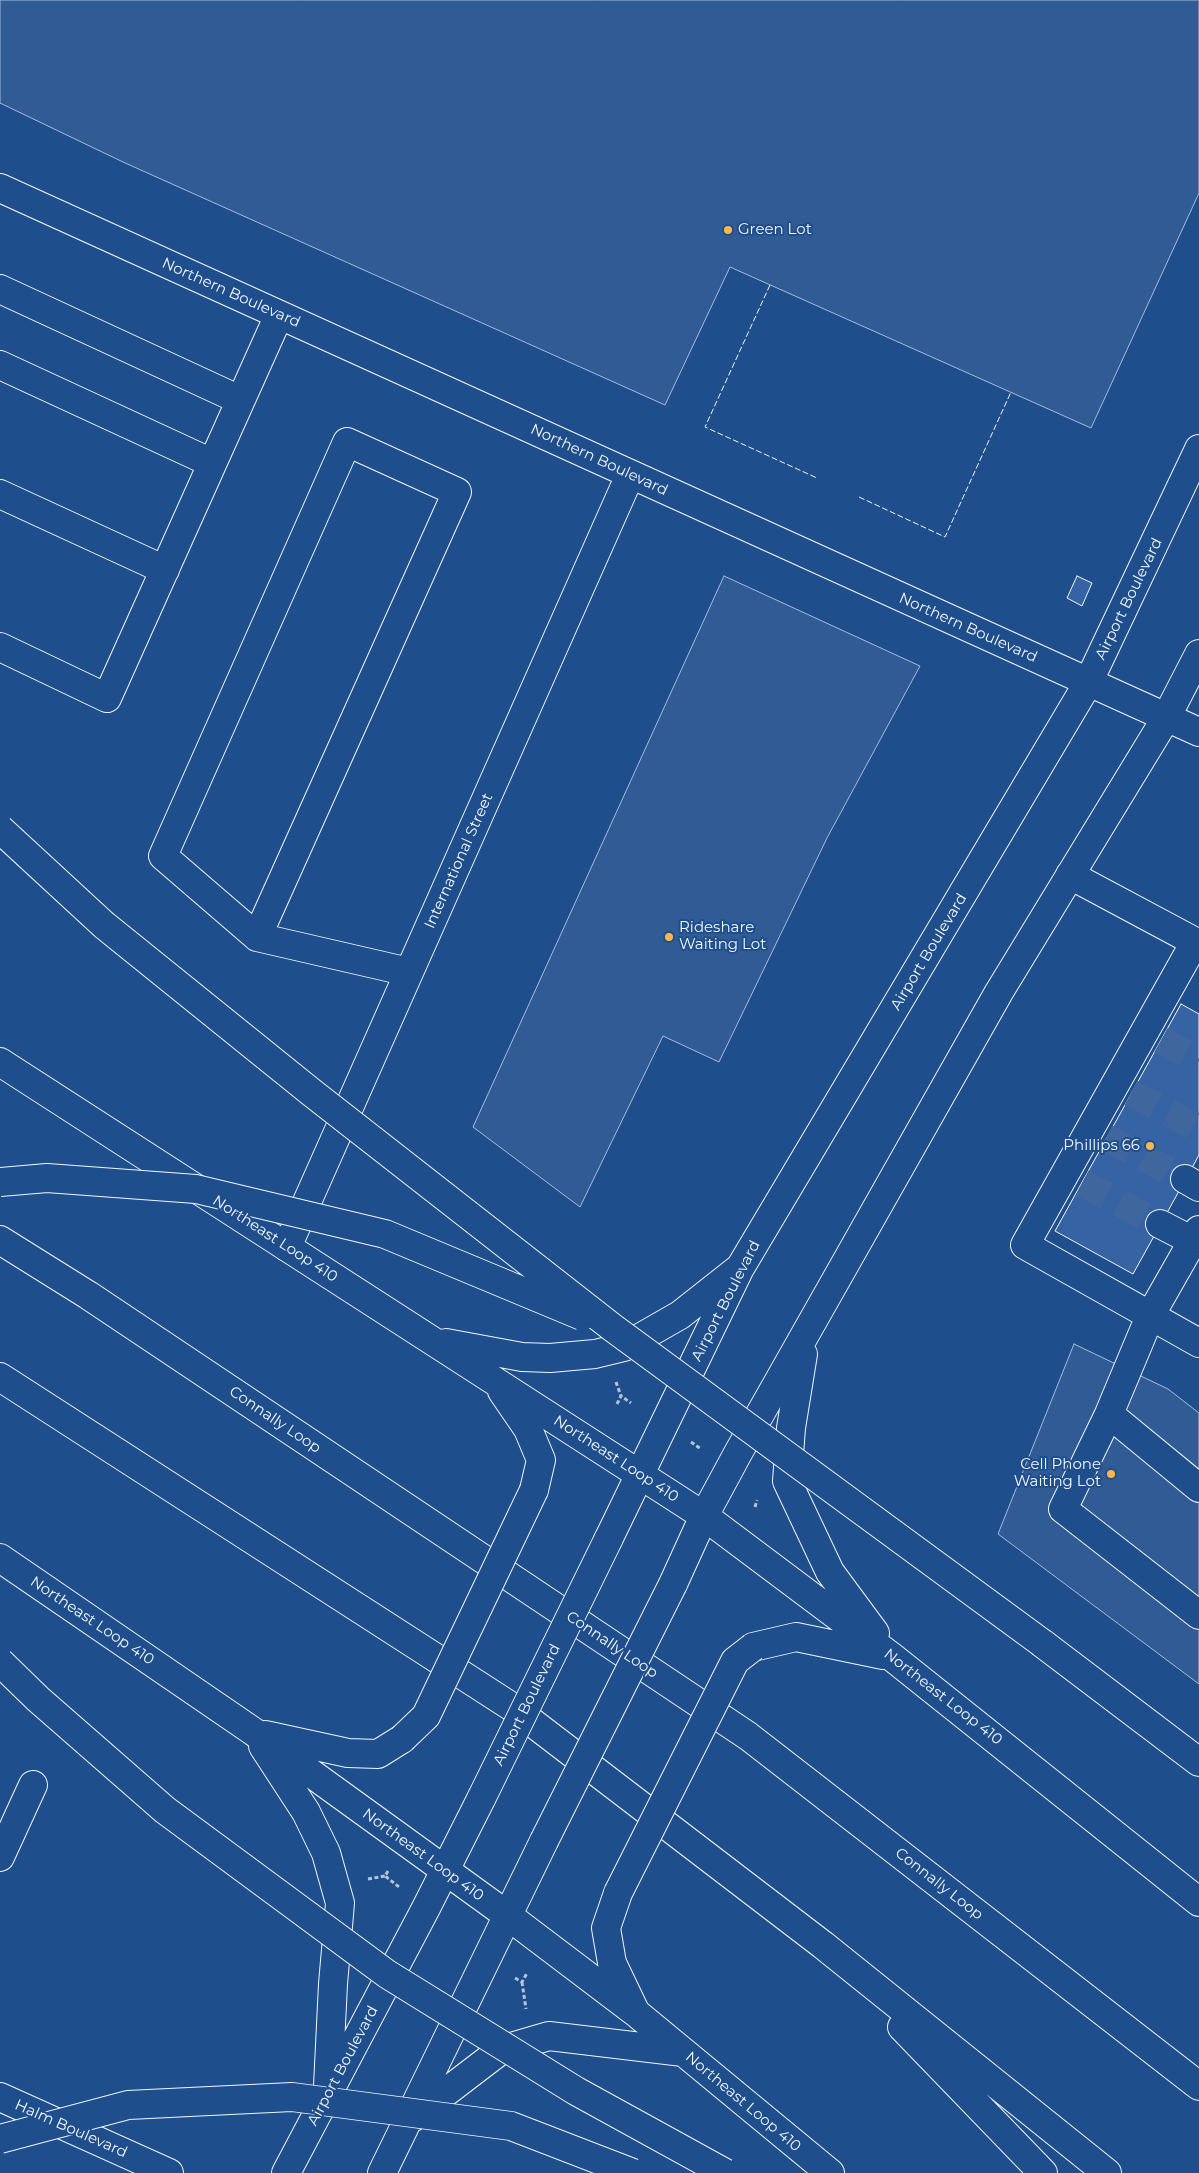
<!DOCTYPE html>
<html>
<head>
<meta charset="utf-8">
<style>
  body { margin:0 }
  canvas { display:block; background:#1f4e8c }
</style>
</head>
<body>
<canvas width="1199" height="2173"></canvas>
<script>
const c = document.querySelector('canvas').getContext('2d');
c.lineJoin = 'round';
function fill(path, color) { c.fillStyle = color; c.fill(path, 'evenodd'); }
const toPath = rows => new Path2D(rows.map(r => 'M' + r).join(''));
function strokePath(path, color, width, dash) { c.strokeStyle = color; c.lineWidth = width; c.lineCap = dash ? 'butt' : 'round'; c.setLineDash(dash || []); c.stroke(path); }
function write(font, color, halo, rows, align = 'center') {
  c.font = font + ' Montserrat,sans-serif'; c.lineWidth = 4; c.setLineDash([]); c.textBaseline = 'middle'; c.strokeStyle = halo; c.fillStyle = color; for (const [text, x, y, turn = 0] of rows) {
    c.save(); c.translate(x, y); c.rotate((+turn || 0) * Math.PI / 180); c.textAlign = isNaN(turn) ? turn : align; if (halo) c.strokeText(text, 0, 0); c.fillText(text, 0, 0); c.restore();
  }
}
const parking = toPath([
  [0,0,1199,0,1199,193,1091,428,730,267,665,405,123,162,0,103,0,0],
  [724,576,920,666,827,838,719,1062,663,1036,580,1207,473,1127,724,576],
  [1074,1344,1168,1389,1199,1413,1199,1684,998,1534,1074,1344]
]);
fill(parking, '#305b95');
strokePath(parking, '#a8bbd7', 1);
const building = toPath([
  [1077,576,1092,583,1082,606,1067,598,1077,576],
  [1181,1004,1199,1014,1199,1155,1133,1274,1055,1231,1181,1004]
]);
fill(building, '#3563a3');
strokePath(building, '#f2f6ff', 1);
strokePath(toPath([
  [1161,1040,1199,1061],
  [1131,1093,1199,1129],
  [1106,1138,1185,1179],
  [1082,1183,1160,1224]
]), '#3f679d', 28, [28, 14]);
const minor = toPath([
  [0,188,1199,732],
  [0,289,240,400],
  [0,365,212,463],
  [0,494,165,570],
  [0,647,107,698,279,315],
  [1070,875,1199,944],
  [257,937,457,492,347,442,163,856,257,937,409,972],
  [1195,942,1025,1245,1199,1343],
  [1185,1179,1199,1187],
  [1160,1224,1193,1241],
  [1199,1230,1150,1316,1109,1414,1063,1509,1199,1615],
  [287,1247,630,475],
  [1109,1414,1199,1488],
  [0,1857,33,1785],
  [0,2097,169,2173]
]);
const major = toPath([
  [0,1062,704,1516,892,1657,1199,1902],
  [446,1343,522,1357,550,1358,595,1354,624,1347,680,1315,737,1270],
  [803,1354,791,1428,787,1481,830,1572,875,1633],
  [502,1391,528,1429,541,1460,534,1490],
  [608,1540,740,1268,1088,683,1199,449],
  [0,1558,254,1732,507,1915,635,2012,830,2173],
  [673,1584,704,1516,738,1453,999,992,1166,718,1199,654],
  [753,1647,796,1637,883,1655],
  [265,1735,348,1753,378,1754,402,1739],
  [263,1746,306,1812,326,1853,340,1903,333,1984,328,2086],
  [618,1893,606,1928,612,1963,634,2009],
  [412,2118,501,2050,549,2036,683,2052],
  [286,2173,426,1908,482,1797],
  [382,2173,544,1841]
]);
const highway = toPath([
  [0,1240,88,1295,748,1736,1199,2086],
  [0,1377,512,1707,823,1945,1107,2173],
  [1042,1643,1199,1762],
  [902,2027,1043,2173]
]);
strokePath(minor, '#f2f6ff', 30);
strokePath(major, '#f2f6ff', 30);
strokePath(highway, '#f2f6ff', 30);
strokePath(toPath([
  [616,1382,621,1396],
  [617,1404,621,1396,631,1403],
  [691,1442,701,1449],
  [755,1507,757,1500],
  [388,1871,385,1876,399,1887],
  [368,1879,385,1876],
  [515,1978,522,1982,527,1973],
  [522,1982,526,2009]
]), '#b3c4dc', 3, [4, 2.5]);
strokePath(minor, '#1f4e8c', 28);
strokePath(major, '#1f4e8c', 28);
strokePath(highway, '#1f4e8c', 28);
const majorBridge = toPath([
  [402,1739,426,1716,534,1490],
  [482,1797,608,1540],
  [544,1841,673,1584],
  [618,1893,735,1661,753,1647]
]);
const highwayBridge = toPath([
  [0,829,104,925,311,1092,613,1328,1042,1643],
  [0,1182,47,1178,196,1189,385,1234,582,1316],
  [0,1662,38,1699,165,1810,387,1974,576,2091,725,2173],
  [0,2139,128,2105,292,2097,511,2126,633,2173]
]);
strokePath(majorBridge, '#f2f6ff', 30, []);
strokePath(highwayBridge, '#f2f6ff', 30, []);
strokePath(majorBridge, '#1f4e8c', 28);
strokePath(highwayBridge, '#1f4e8c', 28);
strokePath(toPath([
  [770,285,705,427,817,478],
  [859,497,945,537,1011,392]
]), '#f2f6ff', 1, [6, 2.5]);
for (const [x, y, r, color] of [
  [728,230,5,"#ffb74d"],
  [669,937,5,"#ffb74d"],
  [1150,1146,5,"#ffb74d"],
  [1111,1474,5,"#ffb74d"]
]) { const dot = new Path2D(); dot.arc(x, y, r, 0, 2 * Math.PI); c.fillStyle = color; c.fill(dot); strokePath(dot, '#1f4e8c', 2); }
write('15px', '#f2f6ff', '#1f4e8c', [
  ["Green Lot",738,230],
  ["Rideshare",679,928],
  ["Waiting Lot",679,945],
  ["Phillips 66",1140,1146,"right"],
  ["Cell Phone",1101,1465,"right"],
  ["Waiting Lot",1101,1482,"right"]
], 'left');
write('15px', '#f2f6ff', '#1f4e8c', [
  ["Northern Boulevard",231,293,24],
  ["Northern Boulevard",599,460,25],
  ["Airport Boulevard",1129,599,-64],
  ["Northern Boulevard",968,628,24],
  ["International Street",459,861,-66],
  ["Airport Boulevard",929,952,-59],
  ["Northeast Loop 410",275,1239,33],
  ["Airport Boulevard",726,1301,-63],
  ["Connally Loop",275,1420,34],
  ["Northeast Loop 410",616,1459,33],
  ["Northeast Loop 410",92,1621,34],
  ["Connally Loop",612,1645,34],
  ["Northeast Loop 410",943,1697,38],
  ["Airport Boulevard",527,1705,-64],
  ["Northeast Loop 410",423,1855,36],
  ["Connally Loop",939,1884,38],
  ["Airport Boulevard",343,2066,-62],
  ["Northeast Loop 410",743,2102,40],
  ["Halm Boulevard",71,2129,24]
]);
</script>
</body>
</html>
